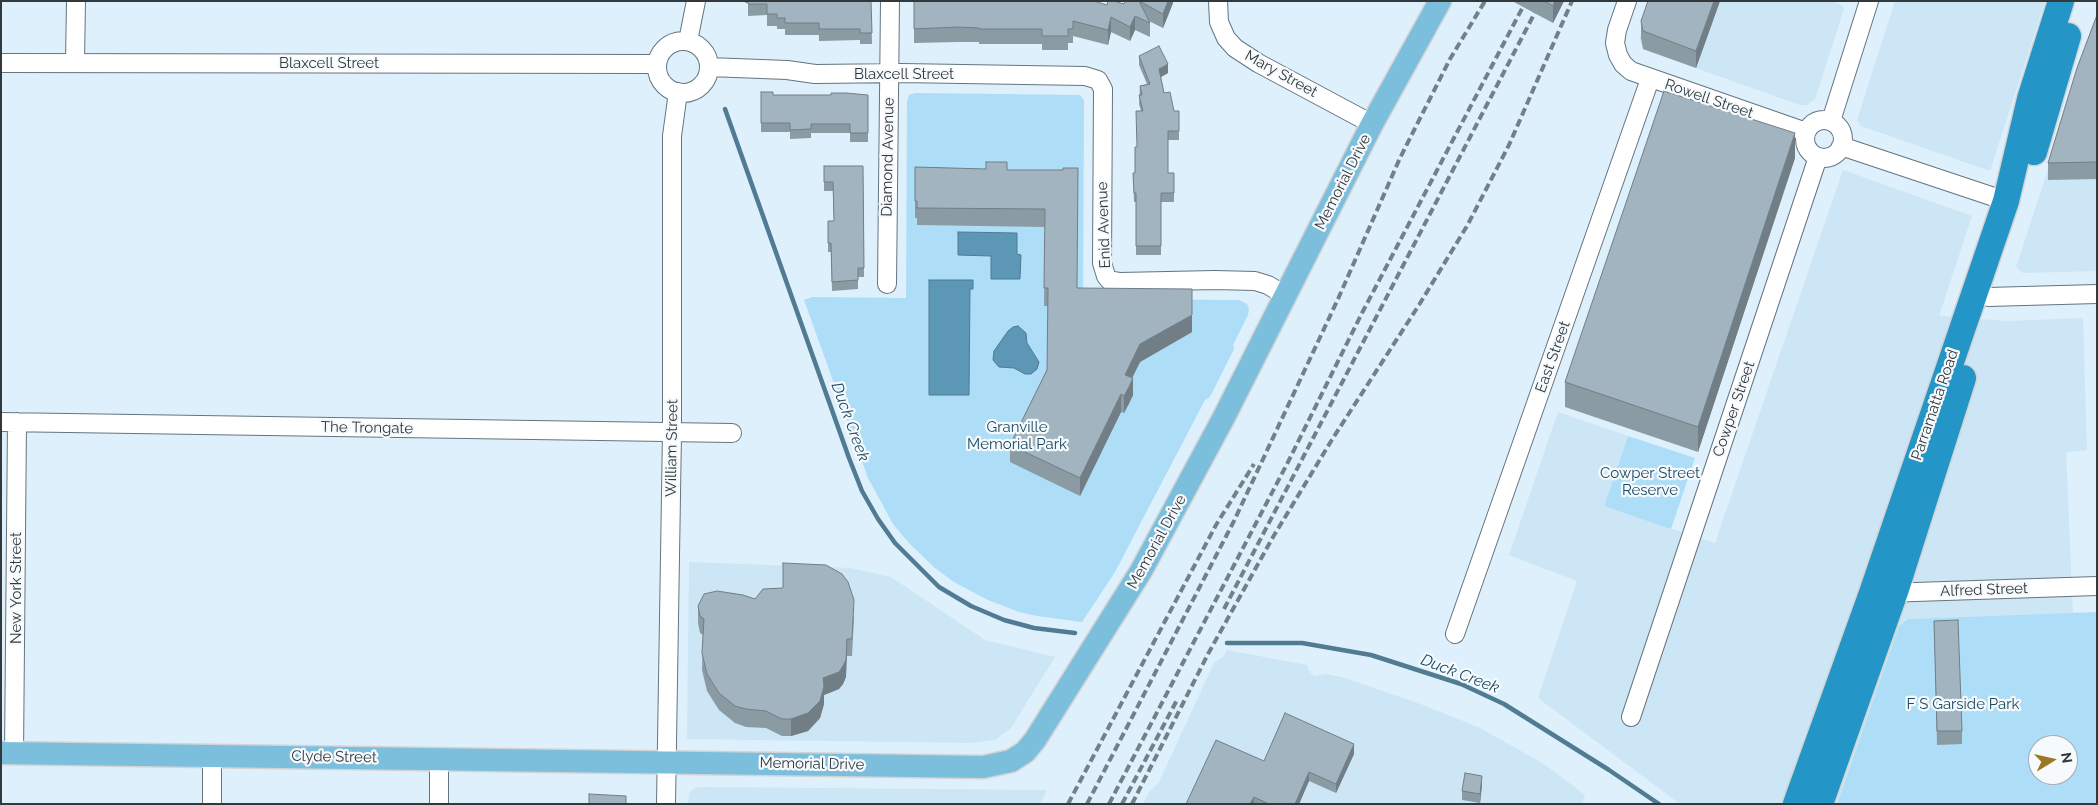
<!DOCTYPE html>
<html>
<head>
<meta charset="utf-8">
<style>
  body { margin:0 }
  #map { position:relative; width:2098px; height:805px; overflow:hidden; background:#ddf0fb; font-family:Raleway,sans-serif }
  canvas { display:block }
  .frame { position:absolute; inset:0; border:2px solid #31393d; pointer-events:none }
  .north { position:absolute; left:2028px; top:735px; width:50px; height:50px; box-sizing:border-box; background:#f6fafd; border:1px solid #a7adb0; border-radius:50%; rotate:81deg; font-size:14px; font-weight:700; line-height:20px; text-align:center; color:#31393d }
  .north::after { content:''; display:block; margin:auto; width:18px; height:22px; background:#9d7824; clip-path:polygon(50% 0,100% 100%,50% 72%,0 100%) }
</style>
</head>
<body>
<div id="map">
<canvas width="2098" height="805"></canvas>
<div class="frame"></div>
<div class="north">N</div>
</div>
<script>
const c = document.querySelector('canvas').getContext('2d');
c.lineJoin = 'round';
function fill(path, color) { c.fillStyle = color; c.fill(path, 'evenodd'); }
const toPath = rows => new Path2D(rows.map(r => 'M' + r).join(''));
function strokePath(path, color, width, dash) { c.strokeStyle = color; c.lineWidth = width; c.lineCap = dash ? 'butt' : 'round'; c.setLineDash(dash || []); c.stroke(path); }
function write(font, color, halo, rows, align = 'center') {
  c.font = font + ' Raleway,sans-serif'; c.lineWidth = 4.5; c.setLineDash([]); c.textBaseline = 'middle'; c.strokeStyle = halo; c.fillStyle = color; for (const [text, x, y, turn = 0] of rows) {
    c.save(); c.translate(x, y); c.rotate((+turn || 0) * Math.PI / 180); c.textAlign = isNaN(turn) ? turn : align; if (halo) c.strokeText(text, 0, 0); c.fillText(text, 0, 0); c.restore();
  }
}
fill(toPath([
  [1653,1,1832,1,1842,5,1844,9,1815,99,1807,105,1800,105,1645,50,1639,40],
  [1895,1,2045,1,1990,171,1861,126,1857,120],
  [2097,21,2097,271,2023,273,2016,267],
  [1843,170,1972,216,1939,316,2007,321,2083,318,2087,450,2066,452,2073,613,1908,619,1899,626,1837,804,1680,804,1538,698,1577,581,1509,555,1558,412,1628,436,1604,506,1715,543],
  [689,562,850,568,891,577,985,640,1055,657,1011,728,995,740,972,743,687,739],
  [1227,650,1307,665,1309,671,1314,676,1327,674,1345,678,1423,705,1478,727,1544,764,1585,795,1582,804,1143,804,1149,792,1159,782,1214,663,1224,656],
  [702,787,1047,790,1040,804,688,804,689,793,695,788]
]), '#cce6f6');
fill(toPath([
  [915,93,1080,95,1084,100,1083,299,1239,300,1247,304,1249,309,1248,315,1233,345,1234,349,1210,397,1205,400,1115,572,1082,622,1037,616,1019,612,988,600,954,582,935,568,909,543,893,524,868,478,804,300,812,297,906,298,907,101,909,95],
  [1628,436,1695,458,1671,529,1604,506],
  [2097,612,2097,804,1837,804,1899,626,1908,619],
  [2038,745,2068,745,2068,775,2038,775]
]), '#aeddf8');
const water = toPath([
  [958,232,1017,233,1017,254,1021,255,1020,279,991,279,991,256,958,255,958,232],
  [929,280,973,280,973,289,970,289,969,395,929,395,929,280],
  [1018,326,1026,333,1027,343,1039,362,1037,369,1031,374,1025,374,1014,368,999,367,993,360,994,351,1008,331,1013,327,1018,326]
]);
fill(water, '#5d97b6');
strokePath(water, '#507b92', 1);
strokePath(toPath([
  [725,109,849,458,862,491,878,519,895,543,939,587,971,606,1004,620,1034,628,1075,633],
  [1227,643,1302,643,1371,655,1461,684,1504,704,1609,770,1659,804]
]), '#507b92', 4.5);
const minor = toPath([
  [1218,1,1219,22,1226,38,1235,48,1258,63,1372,124],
  [1627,1,1617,30,1615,43,1618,55,1623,64,1631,71,1806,132],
  '657 67a26 26 0 1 1 52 0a26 26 0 1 1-52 0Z',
  [688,41,696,1],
  [75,62,76,1],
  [1,63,657,64],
  [709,67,787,70,815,74,901,73,1085,76,1098,80,1103,89,1102,263,1106,276,1109,280,1120,282,1215,280,1255,281,1268,285,1286,296],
  '1805 139a19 19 0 1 1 38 0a19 19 0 1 1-38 0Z',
  [1831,121,1869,1],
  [1841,146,2006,201],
  [887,284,890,1],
  [1988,297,2097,294],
  [1,422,732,433],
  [1885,593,2097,586],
  [1455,634,1650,79],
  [1631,717,1818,157],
  [14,754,17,422],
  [212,804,212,756],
  [439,804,439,759],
  [666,804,672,432,672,136,678,92]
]);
const major = toPath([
  [1,753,983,767,1011,761,1025,752,1035,740,1141,571,1224,417,1372,124,1440,1]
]);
const highway = toPath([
  [2034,152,2068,36],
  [1796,804,1872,593,2006,201,2030,99,2061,1],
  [1820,804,1895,592,1963,378]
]);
strokePath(minor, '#64757f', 20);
strokePath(major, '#d2d3d4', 25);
strokePath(highway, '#d2d3d4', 29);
strokePath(minor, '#fff', 18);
strokePath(major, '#7bbfdd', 22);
strokePath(highway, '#2395c7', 26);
strokePath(toPath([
  [1224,609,1541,1],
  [1068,804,1216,525,1254,464],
  [1087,804,1234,521,1338,299,1400,158,1450,59,1485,1],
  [1109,804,1287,464,1362,313,1526,1],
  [1122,804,1177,700],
  [1132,804,1208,654,1273,537,1333,438,1419,305,1467,226,1509,145,1572,1]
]), '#748087', 4, [8, 4]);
fill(toPath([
  [745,1,871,1,872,44,860,44,860,40,819,41,819,35,785,35,785,29,777,29,777,26,767,26,767,15,748,16,748,3,745,3],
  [914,1,1107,5,1124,4,1125,1,1173,1,1173,3,1163,28,1149,21,1150,23,1150,37,1135,30,1130,41,1111,32,1108,45,1073,36,1073,43,1068,43,1068,50,1042,50,1042,44,979,44,979,42,958,42,914,43],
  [1512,1,1564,1,1553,23],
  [1648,1,1720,1,1696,68,1643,49,1641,38,1641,21],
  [2097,15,2097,179,2048,180,2048,163],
  [1139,56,1168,73,1161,77,1164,93,1174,111,1179,111,1179,140,1168,140,1168,173,1174,173,1174,202,1161,202,1161,255,1136,255,1136,202,1134,202,1133,173,1135,173,1137,147,1141,111,1139,104,1140,86,1147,84,1139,65],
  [761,92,773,95,868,95,868,142,850,142,850,133,811,133,811,138,790,139,790,132,761,132],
  [1795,158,1698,452,1565,407,1565,382],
  [824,166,863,166,864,277,858,277,858,289,832,291,831,252,828,252,828,221,834,221,833,191,824,191],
  [915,167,1007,170,1063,170,1077,288,1192,332,1140,362,1132,378,1133,395,1129,404,1124,413,1121,412,1080,496,1010,462,1010,445,1047,370,1048,306,1044,306,1045,227,917,225,917,218,915,218],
  [755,599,854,617,852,656,847,656,846,677,843,684,839,689,824,695,824,704,820,718,808,731,791,736,782,736,766,728,746,727,735,723,719,710,707,691,702,670,703,635,700,633,698,623,698,606],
  [1934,621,1962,731,1962,744,1937,745],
  [1354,754,1336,793,1309,781,1299,804,1186,804,1264,761],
  [1482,785,1480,803,1462,800,1462,791]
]), '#8b9ba4');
fill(toPath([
  [1168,1,1173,1,1173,3,1163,28,1163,14],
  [1555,1,1564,1,1553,23,1553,6],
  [1714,1,1720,1,1696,68,1696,51],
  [1135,16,1135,30,1130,41,1130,27],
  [1111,17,1111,32,1108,45,1108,30],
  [1168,64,1168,73,1159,78,1159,69],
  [1795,133,1795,158,1698,452,1698,427],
  [1192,315,1192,332,1140,362,1125,392,1125,375,1140,344],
  [1133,378,1133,395,1124,413,1124,396],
  [1121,394,1121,412,1080,496,1080,478],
  [847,639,846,677,843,684,839,689,824,695,824,704,820,718,808,731,791,736,791,719,823,678],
  [1354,744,1354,754,1336,793,1336,784],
  [1309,772,1309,781,1299,804,1295,804],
  [1482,776,1482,785,1480,803,1480,794],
  [1254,797,1254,804,1250,804]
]), '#717e86');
const building = toPath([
  [748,1,871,1,872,33,860,33,860,29,819,29,819,23,785,23,785,18,777,18,777,14,767,14,767,4,748,4,748,1],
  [914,1,1094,1,1107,5,1108,1,1114,1,1124,4,1125,1,1139,1,1150,23,1135,16,1130,27,1111,17,1108,30,1073,21,1073,29,1068,29,1068,36,1042,36,1042,29,979,29,979,28,958,27,914,29,914,1],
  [1139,1,1168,1,1163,14,1139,1],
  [1544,1,1555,1,1553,6,1544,1],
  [1648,1,1714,1,1696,51,1643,31,1641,21,1648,1],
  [2097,15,2097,162,2048,163,2077,68,2097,15],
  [1159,46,1168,64,1159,69,1164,93,1170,92,1174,111,1179,111,1179,131,1168,131,1168,173,1174,173,1174,193,1161,193,1161,246,1136,246,1136,193,1134,193,1133,173,1135,173,1135,147,1137,147,1136,111,1143,111,1139,95,1142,95,1140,86,1150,84,1139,56,1159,46],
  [1664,91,1795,133,1698,427,1565,382,1664,91],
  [761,92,773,92,773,95,831,95,831,93,846,93,868,95,868,133,850,133,850,124,811,124,811,129,790,130,790,123,761,123,761,92],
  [986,162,1007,162,1007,170,1063,170,1063,168,1078,168,1077,288,1192,289,1192,315,1140,344,1125,375,1133,378,1129,387,1124,396,1121,394,1080,478,1010,445,1047,370,1048,288,1044,288,1045,209,917,208,917,201,915,201,915,167,986,169,986,162],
  [824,166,863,166,864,268,858,268,858,280,832,282,831,243,828,243,828,221,834,221,833,182,824,182,824,166],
  [783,563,826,565,842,574,848,582,854,600,852,639,847,639,846,660,843,666,839,672,823,678,824,686,820,701,808,713,791,719,782,719,766,711,746,709,735,706,719,693,707,674,702,653,704,619,700,616,698,606,704,594,717,591,743,595,755,599,763,589,783,588,783,563],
  [1958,620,1962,731,1937,731,1934,621,1958,620],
  [1285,713,1354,744,1336,784,1309,772,1295,804,1269,804,1254,797,1250,804,1186,804,1216,740,1264,761,1285,713],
  [1465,773,1482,776,1480,794,1462,791,1465,773],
  [589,794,626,796,626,804,589,804,589,794]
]);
fill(building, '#a2b4bf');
strokePath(building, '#717e86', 1);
write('15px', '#31393d', '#f6fafd', [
  ["Blaxcell Street",329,63],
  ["Blaxcell Street",904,74],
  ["Mary Street",1281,74,29],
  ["Rowell Street",1709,99,19],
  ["Diamond Avenue",888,157,-89],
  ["Memorial Drive",1343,182,-63],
  ["Enid Avenue",1104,225,-92],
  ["East Street",1553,357,-70],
  ["Parramatta Road",1935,405,-71],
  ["Cowper Street",1734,409,-71],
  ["The Trongate",367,428,1],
  ["William Street",672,448,-89],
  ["Memorial Drive",1157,542,-61],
  ["New York Street",16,588,-90],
  ["Alfred Street",1984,590,-2],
  ["Clyde Street",334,757,1],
  ["Memorial Drive",812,764,1]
]);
write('15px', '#1b4a62', '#f6fafd', [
  ["Granville",1017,427],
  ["Memorial Park",1017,444],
  ["Cowper Street",1650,473],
  ["Reserve",1650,490],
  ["F S Garside Park",1963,704]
]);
write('italic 16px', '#1c4b63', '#f6fafd', [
  ["Duck Creek",850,422,70],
  ["Duck Creek",1460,674,21]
]);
</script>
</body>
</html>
